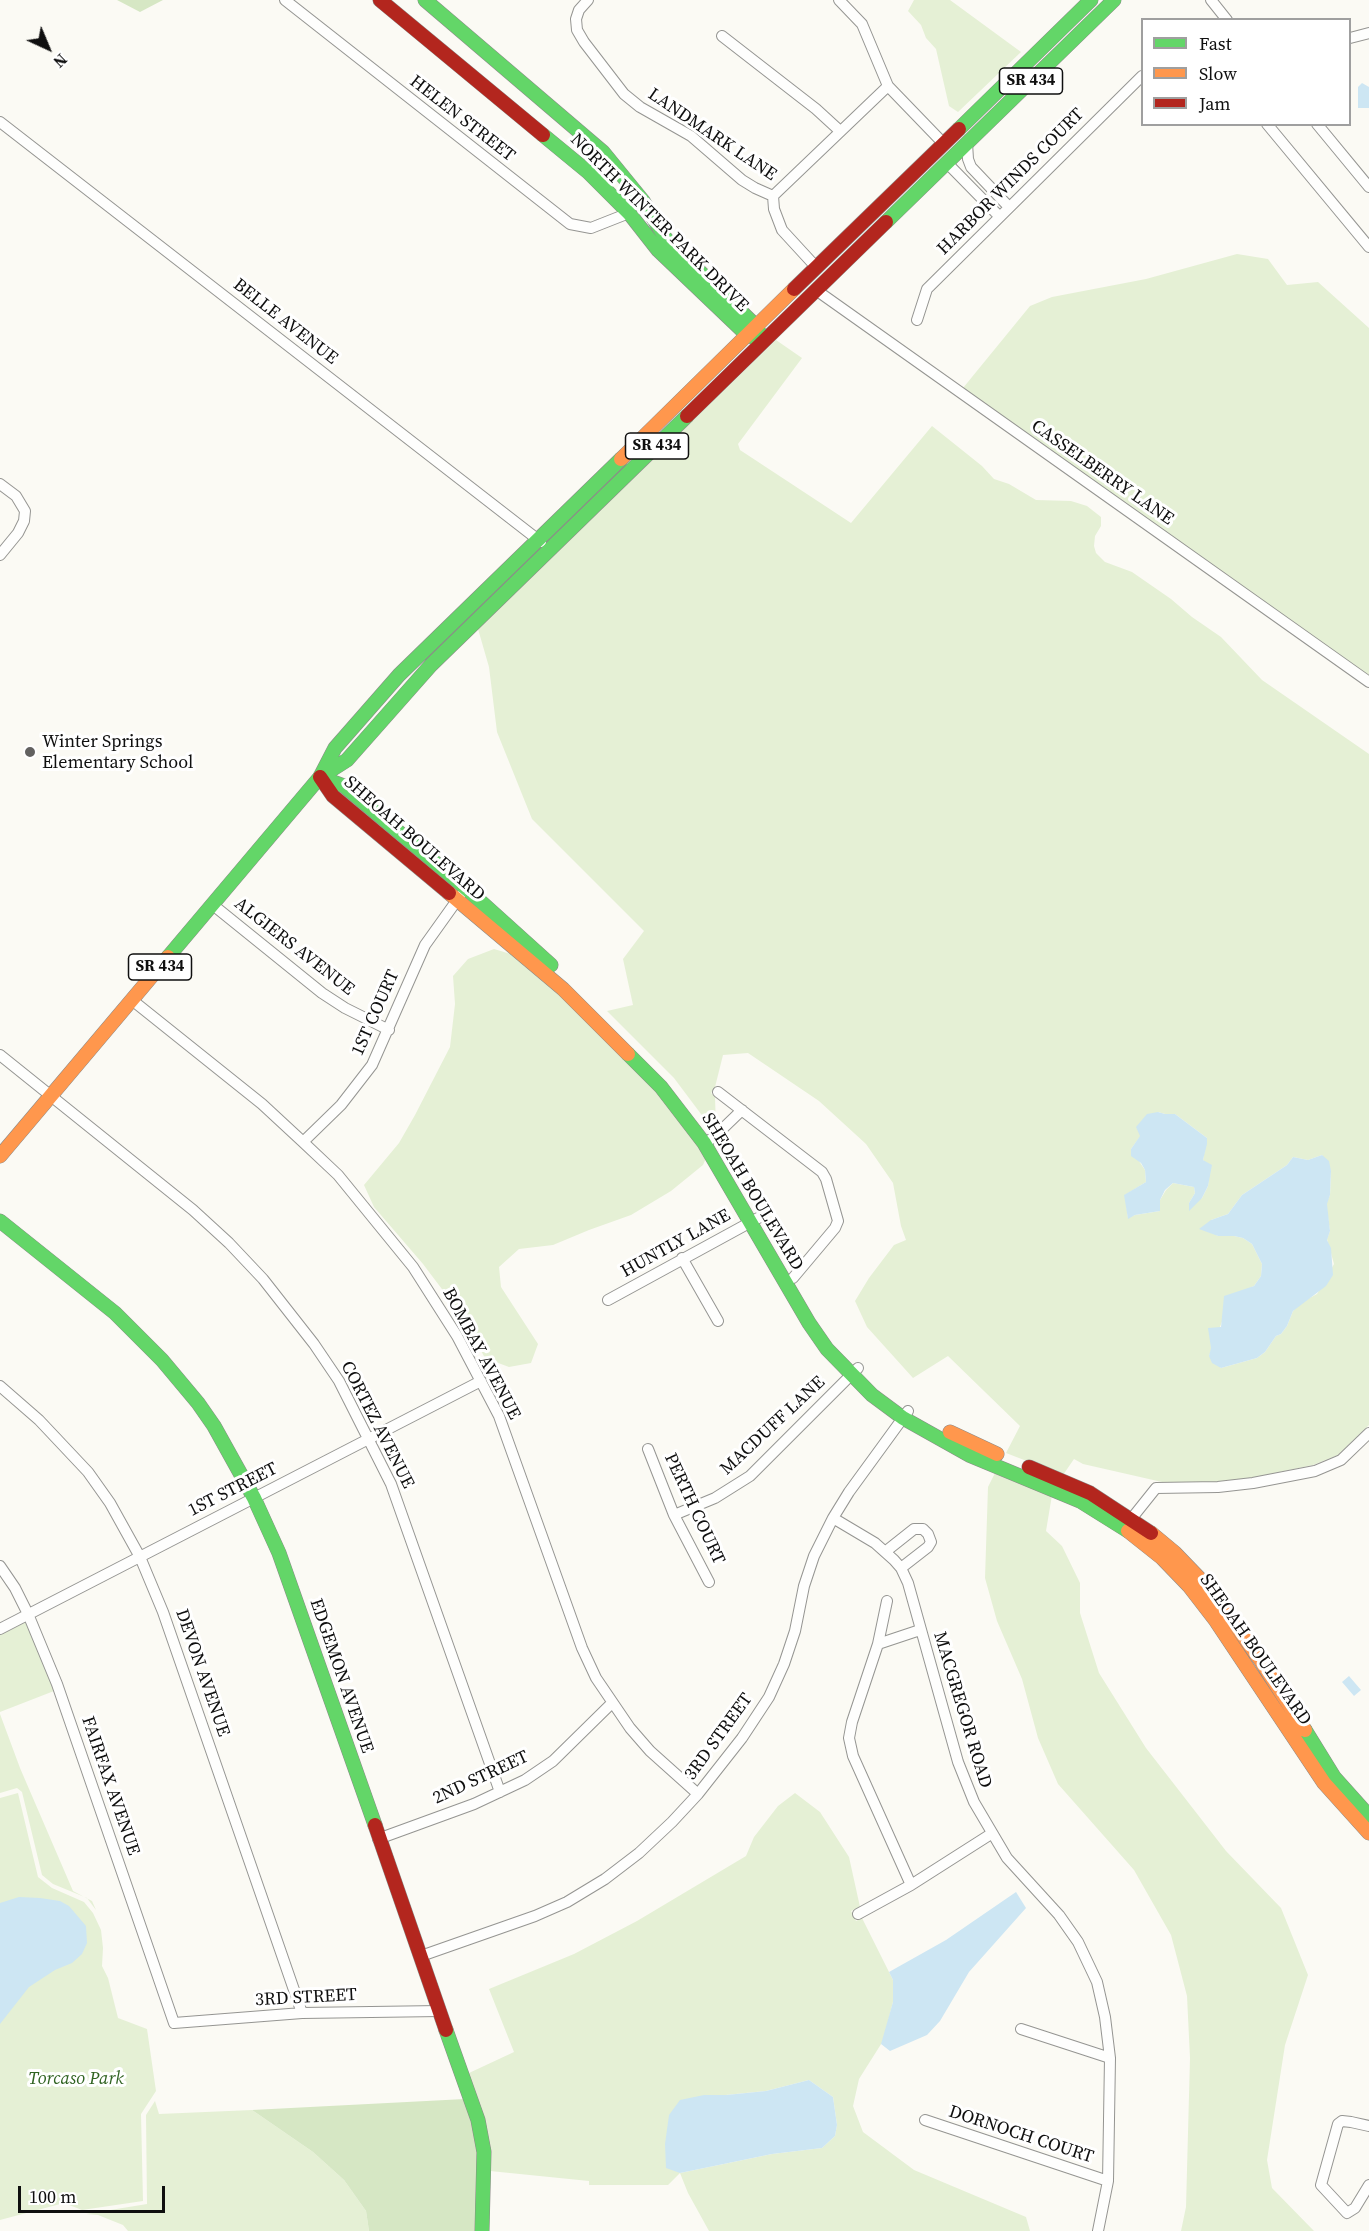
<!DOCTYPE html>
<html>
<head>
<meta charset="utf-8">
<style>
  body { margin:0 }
  #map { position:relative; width:1369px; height:2231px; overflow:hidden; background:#fbfaf4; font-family:"Source Serif 4",serif }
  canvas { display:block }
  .legend { position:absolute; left:1141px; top:18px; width:210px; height:108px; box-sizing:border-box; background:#fff; border:2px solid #9f9f9f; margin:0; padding:8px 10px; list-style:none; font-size:18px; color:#0f0f0f }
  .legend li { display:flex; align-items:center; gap:12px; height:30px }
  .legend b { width:30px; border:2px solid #9f9f9f }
  .north { position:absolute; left:18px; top:18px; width:60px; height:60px; -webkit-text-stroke:4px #fff; paint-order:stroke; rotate:136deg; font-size:16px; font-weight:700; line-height:24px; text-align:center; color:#0f0f0f }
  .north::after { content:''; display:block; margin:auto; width:21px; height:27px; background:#0f0f0f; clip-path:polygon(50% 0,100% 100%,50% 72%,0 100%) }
  .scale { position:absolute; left:18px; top:2186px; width:147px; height:27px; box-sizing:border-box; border:3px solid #0f0f0f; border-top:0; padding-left:8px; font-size:18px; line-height:21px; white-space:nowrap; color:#0f0f0f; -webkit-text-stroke:4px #fff; paint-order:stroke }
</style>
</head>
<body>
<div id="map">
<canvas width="1369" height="2231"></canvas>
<ul class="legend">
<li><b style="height:8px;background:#63d668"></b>Fast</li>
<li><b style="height:8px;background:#ff974d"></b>Slow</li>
<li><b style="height:8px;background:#b3261e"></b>Jam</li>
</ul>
<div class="north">N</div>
<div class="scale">100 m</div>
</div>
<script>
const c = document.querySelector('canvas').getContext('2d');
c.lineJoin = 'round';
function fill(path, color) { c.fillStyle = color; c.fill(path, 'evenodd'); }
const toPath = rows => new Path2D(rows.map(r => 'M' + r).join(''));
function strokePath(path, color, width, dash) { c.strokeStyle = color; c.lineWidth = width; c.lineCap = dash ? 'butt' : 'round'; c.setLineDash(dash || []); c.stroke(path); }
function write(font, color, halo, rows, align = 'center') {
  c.font = font + ' "Source Serif 4",serif'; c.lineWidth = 6; c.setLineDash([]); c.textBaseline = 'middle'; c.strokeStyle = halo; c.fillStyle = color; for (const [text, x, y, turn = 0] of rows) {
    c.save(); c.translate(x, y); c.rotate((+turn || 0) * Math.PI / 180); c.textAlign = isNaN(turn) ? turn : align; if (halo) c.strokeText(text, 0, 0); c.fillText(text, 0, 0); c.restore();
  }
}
fill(toPath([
  [914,0,950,0,1021,52,958,112,949,106,936,49,926,38,921,25,908,11],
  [1237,254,1268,259,1287,285,1318,282,1369,328,1369,676,963,388,1030,306,1052,297,1146,279],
  [776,340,802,358,738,444,740,450,851,523,932,426,982,466,994,479,1009,484,1036,500,1071,501,1087,506,1101,517,1101,526,1095,536,1094,546,1096,553,1105,562,1132,572,1171,599,1192,617,1221,637,1262,680,1369,754,1369,1425,1338,1455,1313,1465,1251,1478,1217,1482,1162,1482,1083,1464,1074,1459,1063,1475,1006,1453,1020,1426,948,1356,913,1378,867,1327,855,1301,869,1278,894,1245,906,1240,901,1226,893,1183,866,1144,819,1101,748,1053,723,1055,715,1087,711,1093,715,1097,716,1127,713,1130,674,1078,607,1011,633,1005,623,959,644,931,532,819,497,732,489,667,478,629],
  [1158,1112,1165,1114,1175,1114,1207,1138,1203,1160,1210,1167,1208,1186,1202,1198,1189,1203,1195,1193,1194,1187,1173,1183,1166,1190,1160,1200,1160,1211,1135,1215,1128,1218,1125,1195,1146,1182,1145,1170,1131,1149],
  [1322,1155,1331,1171,1330,1195,1326,1204,1330,1231,1327,1239,1334,1264,1317,1294,1300,1303,1293,1311,1287,1326,1281,1334,1276,1336,1265,1352,1257,1358,1221,1368,1209,1356,1223,1319,1223,1310,1241,1292,1254,1286,1261,1276,1262,1264,1252,1244,1243,1238,1234,1236,1217,1236,1211,1220,1228,1214,1242,1195,1287,1165,1293,1157,1308,1160],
  [494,949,514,955,560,993,657,1090,707,1156,703,1165,671,1191,631,1215,589,1230,553,1245,519,1249,499,1267,501,1287,538,1344,531,1363,509,1367,485,1358,460,1313,423,1264,374,1207,364,1185,399,1143,415,1115,450,1047,455,1004,453,976,468,959],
  [996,1471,1052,1495,1046,1531,1062,1546,1080,1583,1080,1613,1099,1673,1146,1748,1226,1851,1281,1908,1308,1975,1285,2045,1267,2160,1272,2188,1314,2231,1181,2231,1186,2207,1190,2058,1187,1996,1171,1935,1134,1870,1058,1784,1038,1738,1022,1679,997,1621,985,1578,988,1487],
  [26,1622,54,1691,0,1712,0,1635],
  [0,1714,20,1768,73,1891,92,1901,96,1910,87,1898,53,1884,42,1875,22,1792,17,1788,0,1793],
  [18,1793,38,1877,52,1888,84,1902,93,1913,101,1930,103,1948,102,1966,108,1978,118,2018,147,2029,156,2091,141,2114,143,2201,82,2210,64,2203,0,2220,0,1798],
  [795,1793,820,1812,849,1857,860,1907,851,1911,856,1921,862,1918,893,1980,893,2002,883,2041,859,2079,853,2106,863,2132,914,2170,1026,2217,1030,2231,709,2231,688,2193,680,2173,668,2185,589,2185,589,2181,490,2171,469,2073,514,2052,489,1989,574,1954,637,1921,746,1856,754,1837,778,1806],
  [809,2080,833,2097,837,2125,835,2136,822,2148,772,2154,680,2173,704,2095,726,2095,766,2091],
  [155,2101,159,2114,252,2110,313,2152,344,2180,366,2211,369,2231,128,2231,123,2225,98,2215,86,2214,147,2204,146,2115]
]), '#e5f0d5');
fill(toPath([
  [117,0,163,0,140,12],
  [465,2099,479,2152,477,2231,369,2231,366,2211,344,2180,313,2152,252,2110]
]), '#d6e7c4');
fill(toPath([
  [1362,83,1369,87,1369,108,1358,108,1358,87],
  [1158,1112,1165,1114,1175,1114,1207,1138,1207,1144,1203,1160,1212,1165,1208,1186,1202,1198,1189,1211,1189,1203,1195,1193,1194,1187,1173,1183,1165,1190,1160,1200,1160,1211,1135,1215,1128,1219,1124,1195,1146,1182,1145,1170,1141,1163,1131,1156,1131,1149,1140,1136,1136,1127,1147,1114],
  [1322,1155,1329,1161,1331,1171,1330,1195,1327,1204,1330,1231,1327,1240,1331,1248,1333,1275,1326,1286,1293,1311,1287,1326,1281,1334,1276,1336,1265,1352,1257,1358,1221,1368,1212,1363,1209,1356,1211,1348,1208,1328,1221,1327,1224,1296,1254,1286,1261,1276,1262,1264,1252,1244,1243,1238,1234,1236,1218,1236,1199,1229,1211,1220,1228,1214,1242,1195,1287,1165,1293,1157,1308,1160],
  [1349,1676,1361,1690,1354,1696,1342,1682],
  [1016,1892,1026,1908,969,1972,940,2021,927,2035,890,2051,881,2044,893,2002,893,1980,889,1972,946,1940],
  [19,1897,40,1898,60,1901,69,1906,86,1926,87,1943,82,1954,72,1963,55,1970,29,1987,0,2024,0,1903],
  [809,2080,833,2097,837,2125,835,2136,822,2148,772,2154,680,2173,666,2168,665,2144,669,2115,680,2100,704,2095,726,2095,766,2091]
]), '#cde6f3');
const street = toPath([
  [285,0,570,224,591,228,629,213],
  [588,0,579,10,576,19,577,30,584,42,624,94,640,107,691,136,742,180,755,188,773,196],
  [839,0,862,24,888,86,943,143],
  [1211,0,1227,20],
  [722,36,816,109,840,131],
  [1350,38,1369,33],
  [0,122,541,542],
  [1267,124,1369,247],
  [1317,124,1369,187],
  [967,143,968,159,971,167,1009,207],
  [947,163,999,216],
  [773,196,888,86],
  [773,196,774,209,782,230,816,267],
  [816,290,1369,682],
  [917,320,927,289,1142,76],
  [0,484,16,496,25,511,24,521,18,533,0,555],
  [213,905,322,993,345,1008,389,1030],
  [132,1000,262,1104,303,1142,338,1175,413,1267,457,1336,499,1416,582,1648,596,1678,630,1728,650,1751,698,1794],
  [0,1055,193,1210,229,1243,263,1279,314,1344,339,1381,391,1484,500,1792],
  [718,1092,822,1172,826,1179,838,1221,835,1228,793,1278],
  [303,1142,341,1105,372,1065,425,945,460,896],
  [704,1143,713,1138,742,1110],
  [682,1258,718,1321],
  [608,1300,760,1217],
  [0,1386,39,1420,88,1472,110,1503,140,1557,163,1612,302,2013],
  [648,1449,674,1515,709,1582],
  [674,1515,715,1498,750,1476,858,1368],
  [833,1518,875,1543,894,1560,901,1568,908,1583,958,1762,974,1802,1007,1858,1059,1915,1078,1942,1097,1982,1105,2017,1110,2058,1108,2181,1098,2231],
  [1128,1523,1156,1488,1218,1487,1253,1483,1315,1471,1341,1460,1369,1433],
  [885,1552,914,1529,923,1529,928,1534,931,1542,928,1547,901,1568],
  [0,1566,15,1588,28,1614,57,1684,174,2023,302,2013,440,2011],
  [887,1601,878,1644,852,1722,849,1738,853,1756,911,1885],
  [0,1629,481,1381],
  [878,1644,920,1630],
  [378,1839,474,1804,525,1780,553,1761,612,1703],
  [858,1914,911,1885,991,1834],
  [421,1956,535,1916,567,1902,605,1879,639,1853,672,1822,698,1794,742,1738,769,1697,784,1664,795,1631,804,1586,814,1556,833,1518,849,1492,908,1411],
  [1021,2029,1110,2058],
  [925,2120,1108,2181],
  [1369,2126,1351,2122,1342,2121,1338,2124,1321,2185,1347,2213,1355,2208,1369,2185]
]);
const fast = toPath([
  [425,0,603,152,643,201,666,239,756,326,762,338],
  [959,129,1091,0],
  [543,135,588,172,629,213,658,250,746,334,760,340],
  [886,222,1114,0],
  [322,776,347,760,431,665,687,416],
  [320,777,344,786,469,891,551,965],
  [168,957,320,777,335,748,399,675,621,459],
  [628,1054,661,1087,704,1143,809,1323,827,1349,872,1395,903,1418,969,1455,1080,1501,1128,1531],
  [0,1221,115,1313,162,1360,198,1403,214,1426,254,1498,279,1553,375,1825],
  [1305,1730,1334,1777,1369,1816],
  [446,2030,478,2120,484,2152,482,2231]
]);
const slow = toPath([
  [621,459,794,289],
  [449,893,563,989,628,1054],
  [0,1156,168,957],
  [950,1432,997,1454],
  [1128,1531,1162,1558,1189,1586,1216,1621,1324,1783,1369,1833],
  [1151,1533,1175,1553,1202,1581,1228,1614,1261,1661,1305,1730]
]);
const jam = toPath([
  [380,0,543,135],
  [794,289,959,129],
  [687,416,886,222],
  [320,777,333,796,449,893],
  [1029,1467,1090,1493,1151,1533],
  [375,1825,446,2030]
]);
strokePath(street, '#959592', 12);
strokePath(fast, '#8c8b89', 15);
strokePath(slow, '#8c8b89', 15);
strokePath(jam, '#8c8b89', 15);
strokePath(street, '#fefefd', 10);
strokePath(fast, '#63d668', 14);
strokePath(slow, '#ff974d', 14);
strokePath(jam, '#b3261e', 14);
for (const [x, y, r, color] of [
  [30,752,6,"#62615f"]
]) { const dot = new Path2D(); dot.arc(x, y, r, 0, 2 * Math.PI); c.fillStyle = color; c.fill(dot); strokePath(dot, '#fff', 2); }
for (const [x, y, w] of [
  [1031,81,63],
  [657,446,63],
  [160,967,63]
]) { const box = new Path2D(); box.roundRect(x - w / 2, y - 13, w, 26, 4.5); c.fillStyle = '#fff'; c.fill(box); strokePath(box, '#0f0f0f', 1.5); }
write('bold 16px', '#0f0f0f', null, [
  ["SR 434",1031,81],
  ["SR 434",657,446],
  ["SR 434",160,967]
]);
write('18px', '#0f0f0f', '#fff', [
  ["HELEN STREET",462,119,38],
  ["LANDMARK LANE",712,135,34],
  ["HARBOR WINDS COURT",1011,182,-45],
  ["NORTH WINTER PARK DRIVE",659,223,45],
  ["BELLE AVENUE",285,322,38],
  ["CASSELBERRY LANE",1102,473,35],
  ["SHEOAH BOULEVARD",414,839,41],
  ["ALGIERS AVENUE",294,947,38],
  ["1ST COURT",376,1013,-66],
  ["SHEOAH BOULEVARD",752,1192,59],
  ["HUNTLY LANE",676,1244,-29],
  ["BOMBAY AVENUE",481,1354,62],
  ["CORTEZ AVENUE",377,1425,63],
  ["MACDUFF LANE",773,1426,-43],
  ["1ST STREET",233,1490,-27],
  ["PERTH COURT",694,1509,65],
  ["SHEOAH BOULEVARD",1255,1650,55],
  ["DEVON AVENUE",202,1673,71],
  ["EDGEMON AVENUE",341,1676,71],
  ["MACGREGOR ROAD",962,1710,73],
  ["3RD STREET",719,1737,-54],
  ["2ND STREET",481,1778,-25],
  ["FAIRFAX AVENUE",110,1786,71],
  ["3RD STREET",306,1998,-3],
  ["DORNOCH COURT",1021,2135,18]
]);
write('18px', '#0f0f0f', '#fff', [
  ["Winter Springs",42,742],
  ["Elementary School",42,763]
], 'left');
write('italic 18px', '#306322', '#fff', [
  ["Torcaso Park",76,2079]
]);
</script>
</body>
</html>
